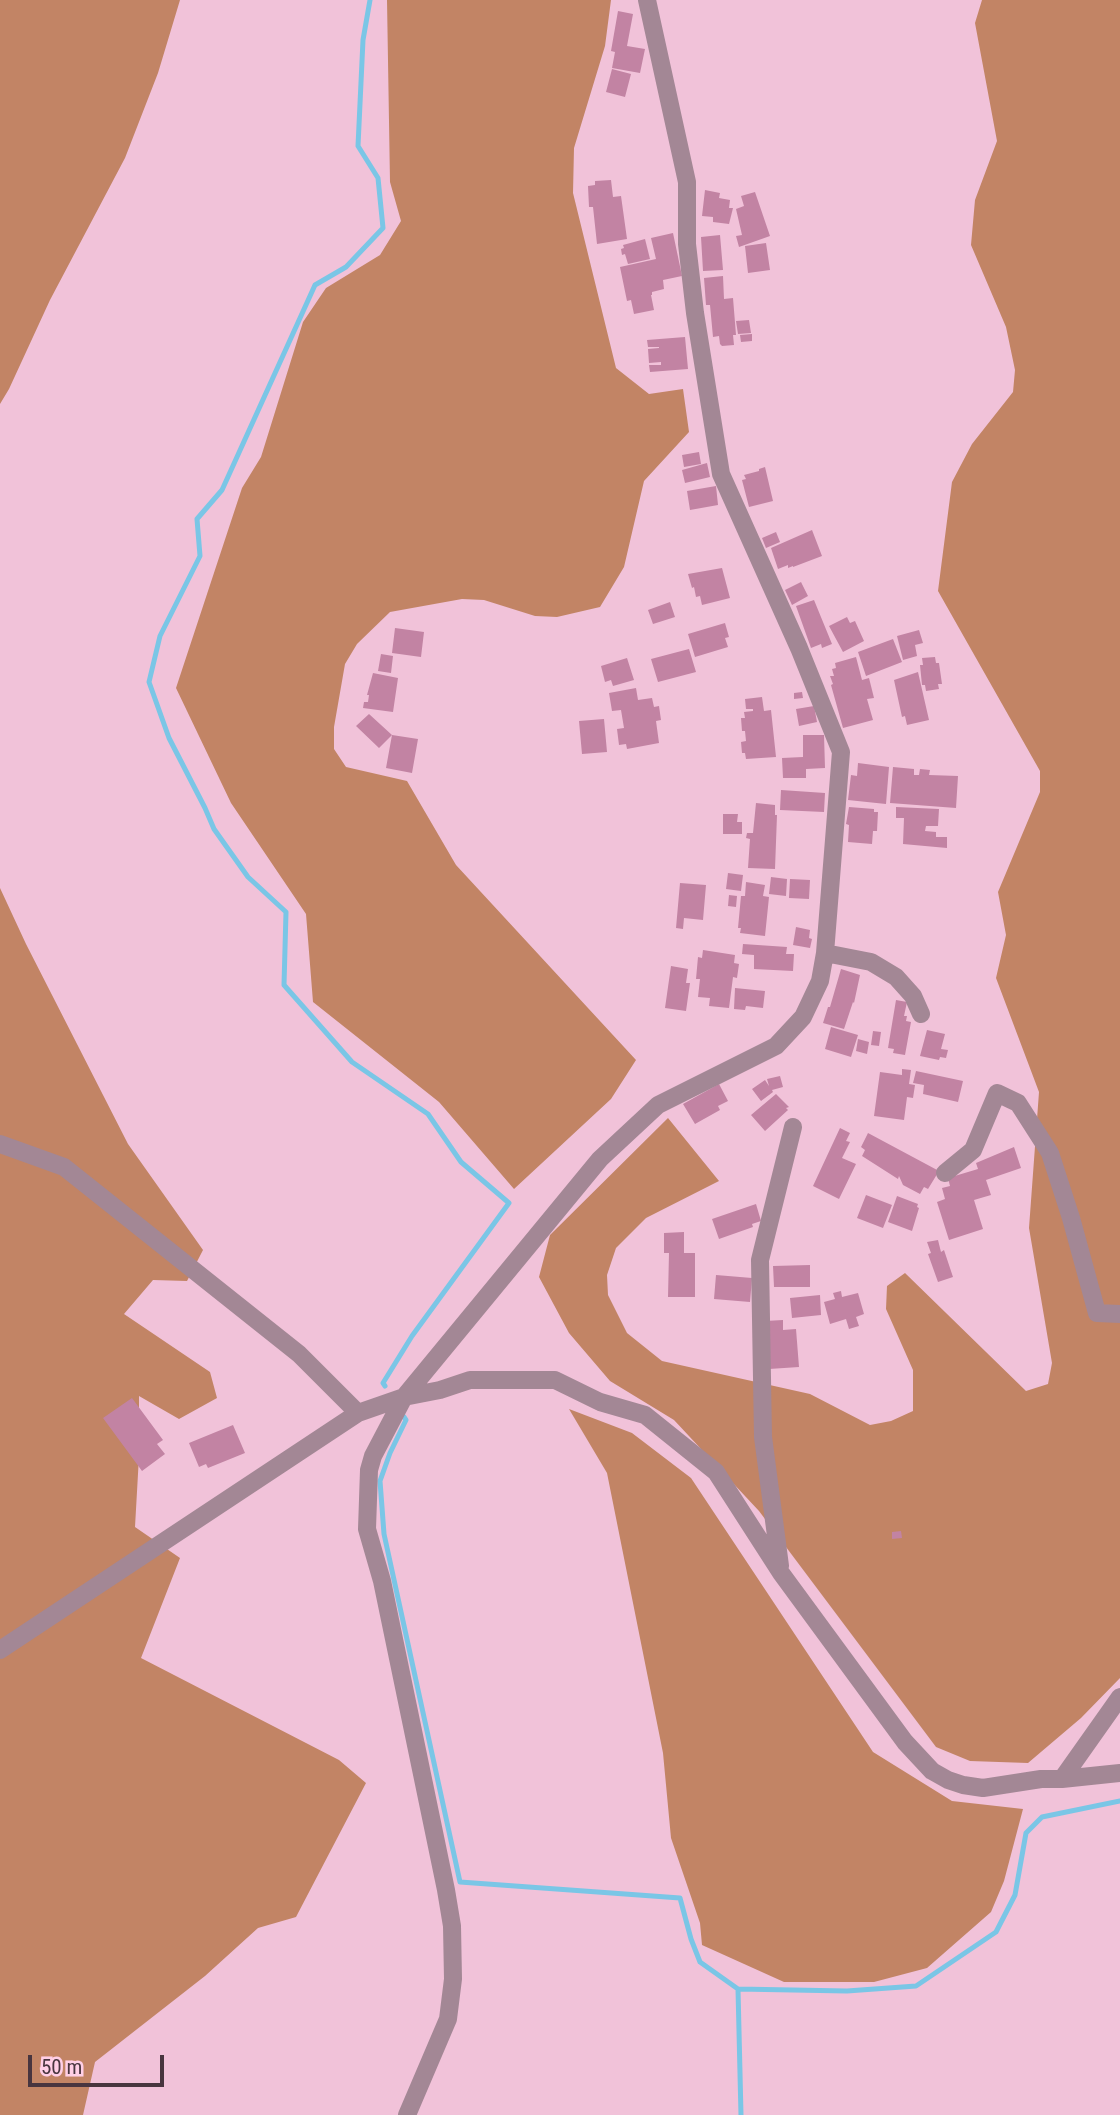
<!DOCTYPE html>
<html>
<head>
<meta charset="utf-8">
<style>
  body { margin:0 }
  #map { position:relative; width:1120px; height:2115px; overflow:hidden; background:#f1c2d9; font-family:"Roboto Condensed",sans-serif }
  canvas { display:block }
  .scale { position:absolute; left:28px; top:2055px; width:136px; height:32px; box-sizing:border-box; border:4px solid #48353f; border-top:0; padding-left:9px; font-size:21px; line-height:24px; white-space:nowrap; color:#48353f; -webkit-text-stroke:5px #ffcfe6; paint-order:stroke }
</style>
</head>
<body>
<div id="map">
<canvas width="1120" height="2115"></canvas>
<div class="scale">50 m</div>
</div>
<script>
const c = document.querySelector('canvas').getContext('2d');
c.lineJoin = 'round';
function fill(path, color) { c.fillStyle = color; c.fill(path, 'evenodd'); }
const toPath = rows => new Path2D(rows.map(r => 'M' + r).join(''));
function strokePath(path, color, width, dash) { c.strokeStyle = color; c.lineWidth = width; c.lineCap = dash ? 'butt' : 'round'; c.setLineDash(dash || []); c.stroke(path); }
fill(toPath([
  [0,0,180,0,158,73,125,158,50,300,9,389,0,404],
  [387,0,611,0,605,46,574,148,573,193,616,368,649,394,683,389,689,432,644,481,624,567,600,607,557,617,535,616,484,600,462,599,390,612,357,644,345,664,334,727,334,749,346,767,407,781,456,865,636,1060,611,1099,514,1189,439,1102,313,1002,306,914,231,803,176,688,242,488,261,457,303,322,326,288,380,255,401,221,390,182],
  [982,0,1120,0,1120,1678,1081,1718,1028,1763,970,1761,936,1747,759,1511,674,1420,610,1381,569,1333,539,1277,550,1235,668,1118,719,1181,646,1218,616,1248,607,1275,608,1295,627,1333,662,1361,810,1394,870,1425,891,1421,913,1411,913,1370,886,1309,887,1286,905,1273,1026,1391,1048,1384,1052,1363,1029,1228,1039,1092,996,978,1006,935,998,892,1040,792,1040,771,938,591,952,482,972,444,1013,392,1015,370,1006,327,971,245,975,200,997,141,975,23],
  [0,888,26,944,128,1144,203,1250,187,1281,153,1280,124,1314,210,1372,217,1398,179,1419,139,1396,139,1456,135,1527,180,1558,141,1658,339,1760,366,1783,296,1917,258,1928,205,1976,95,2062,83,2115,0,2115],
  [569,1409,632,1433,691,1478,873,1752,952,1801,1023,1809,1004,1881,991,1912,927,1968,874,1982,784,1982,702,1945,700,1923,671,1838,663,1753,607,1473]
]), '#c28465');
strokePath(toPath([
  [370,0,363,40,358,146,378,178,383,228,346,267,315,285,222,490,197,519,200,556,160,636,149,682,169,738,205,808,214,829,248,877,286,912,284,985,352,1062,428,1114,461,1162,509,1203,412,1336,383,1383,385,1386],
  [404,1417,406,1420,390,1453,380,1481,384,1534,460,1882,680,1898,691,1939,700,1962,738,1989,847,1991,916,1986,996,1932,1015,1895,1026,1833,1042,1817,1120,1801],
  [738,1989,741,2115]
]), '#7ac6e6', 5);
fill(toPath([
  [618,11,633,14,627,46,645,49,640,73,612,68,615,52,611,51],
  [612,69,631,74,625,97,606,92],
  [611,180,613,197,621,196,627,239,597,244,593,207,589,207,588,186,595,185,595,181],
  [705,190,720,193,719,198,730,200,729,208,733,208,729,224,713,222,713,217,702,216],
  [755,192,770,236,739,247,736,236,742,235,736,209,744,206,741,196],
  [673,233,682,276,663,280,664,289,652,292,652,295,651,295,654,310,634,314,631,300,627,301,620,267,656,259,651,238],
  [720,235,723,270,703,271,701,237],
  [645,239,650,259,628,264,625,254,622,255,621,249,624,248,623,245],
  [766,243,770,270,748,273,745,246],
  [723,276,724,299,733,298,736,335,733,335,734,345,722,346,720,344,719,336,713,337,710,305,706,305,704,278],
  [749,320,751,333,738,334,736,321],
  [752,334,752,341,741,342,740,335],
  [685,337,688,369,650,372,649,365,661,365,661,362,649,363,648,349,659,348,659,347,648,347,647,340],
  [699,452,701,464,684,467,682,455],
  [707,463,710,477,685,483,682,470],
  [765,467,773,501,749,507,742,480,746,479,744,475,759,471,759,469],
  [716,486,718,505,690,510,687,491],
  [812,530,822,556,793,567,793,566,788,568,788,565,778,569,771,548],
  [776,532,780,542,766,548,762,538],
  [722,568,730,598,702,605,700,596,696,597,694,587,692,588,688,574],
  [801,582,808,596,792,605,785,590],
  [814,600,832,644,822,648,821,644,811,648,796,606],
  [670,602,675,617,653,624,648,610],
  [847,617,850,623,855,621,864,641,843,652,829,626],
  [725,623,729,637,725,638,728,647,695,657,688,634],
  [395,628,424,632,421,657,392,653],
  [919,630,923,643,915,645,917,656,903,660,897,636],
  [893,639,902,662,866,676,858,652],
  [689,649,696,672,658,682,651,659],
  [381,654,393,656,391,673,378,671],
  [856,657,862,680,869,678,874,698,867,699,873,720,843,728,831,685,833,684,830,676,834,676,832,669,836,668,835,663],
  [935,657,936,663,939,663,942,684,938,684,939,689,926,691,925,685,922,685,920,665,923,665,922,658],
  [627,658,634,680,613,686,611,680,605,682,601,666],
  [918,672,929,720,907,725,905,716,902,717,894,680],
  [373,673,398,678,393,712,363,708,364,702,368,702,369,695,367,695],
  [636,688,638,700,652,698,654,707,659,706,661,720,656,721,659,743,627,749,626,744,619,745,617,729,624,728,621,710,612,711,609,693],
  [802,692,803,698,794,699,794,693],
  [762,697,764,711,771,710,776,757,746,759,745,753,742,753,741,742,746,741,745,731,742,731,741,718,745,718,744,712,753,711,753,709,746,709,745,699],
  [814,706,817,722,799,726,796,709],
  [369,714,392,735,379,748,356,726],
  [604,719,607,752,582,754,579,721],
  [392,735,418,739,412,773,386,768],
  [803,735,824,735,825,768,806,769,806,778,783,778,782,758,803,757],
  [858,763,889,767,886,804,848,800,851,775,857,776],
  [893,767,914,769,914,775,919,775,920,769,930,770,929,775,958,776,956,808,890,803],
  [781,790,825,793,824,812,780,810],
  [756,803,775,805,775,815,777,815,775,869,748,868,750,839,746,838,747,833,753,833],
  [849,807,874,809,874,812,878,812,877,831,873,831,872,844,848,842,849,825,846,824],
  [896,807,939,809,938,826,926,826,925,831,936,832,936,837,947,837,947,848,903,844,904,818,896,818],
  [723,814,738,814,737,822,742,822,742,834,723,834],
  [728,873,743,875,741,891,726,889],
  [771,877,787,879,786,896,769,894],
  [790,879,810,880,809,899,789,898],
  [746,882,765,885,763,896,769,897,765,936,740,933,741,928,738,928,741,896,745,896],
  [680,883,706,885,703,920,684,918,683,929,676,928],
  [729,895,737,896,736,907,728,906],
  [796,927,810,930,809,938,812,939,810,948,793,945],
  [743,944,787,947,786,954,794,954,793,971,754,969,754,955,742,954],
  [703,950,735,955,734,963,739,964,737,978,733,977,729,1008,709,1006,710,998,698,997,700,979,696,979,698,957,702,958],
  [671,966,688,969,686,983,690,983,686,1011,665,1008],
  [841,969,860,975,854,1003,853,1002,844,1029,823,1023,828,1007,830,1007],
  [735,988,765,991,763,1008,746,1006,745,1010,734,1009],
  [896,1000,907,1002,904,1016,907,1016,906,1021,911,1022,905,1055,893,1053,894,1049,888,1048],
  [831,1027,858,1035,851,1057,825,1049],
  [927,1030,945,1034,941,1049,948,1050,946,1058,940,1057,939,1060,920,1056],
  [873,1031,881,1032,879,1046,871,1045],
  [858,1039,869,1042,867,1054,856,1051],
  [902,1069,911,1070,909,1084,915,1085,913,1098,907,1097,904,1120,874,1116,880,1072,902,1075],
  [916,1071,963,1081,958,1102,923,1094,924,1085,913,1083],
  [780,1076,783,1087,772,1090,773,1092,761,1101,752,1089,765,1080,769,1086,767,1079],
  [719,1084,728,1101,718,1106,720,1110,695,1124,683,1104],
  [776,1094,789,1107,786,1108,788,1110,765,1131,751,1115],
  [840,1128,850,1133,846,1141,850,1142,842,1158,856,1164,839,1199,813,1186],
  [868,1133,939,1171,928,1189,924,1187,920,1194,903,1185,899,1176,898,1179,862,1156,865,1150,861,1147],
  [1014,1147,1021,1168,986,1180,991,1195,974,1200,983,1229,949,1240,937,1202,945,1199,942,1188,950,1186,948,1178,978,1169,976,1163],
  [866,1195,892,1205,883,1228,857,1218],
  [897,1196,918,1204,917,1207,919,1208,912,1231,888,1222],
  [756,1204,761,1221,752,1224,753,1227,719,1239,712,1219],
  [684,1232,684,1253,695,1253,695,1297,668,1297,669,1253,664,1253,664,1233],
  [938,1240,941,1252,944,1250,953,1277,938,1282,928,1254,931,1253,927,1242],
  [810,1265,810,1287,774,1287,773,1266],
  [716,1275,752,1278,750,1302,714,1299],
  [841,1291,842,1297,858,1293,864,1314,856,1317,859,1326,849,1329,846,1319,830,1324,824,1302,835,1299,833,1293],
  [820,1295,821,1315,792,1318,790,1298],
  [783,1320,783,1330,796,1329,799,1367,769,1369,765,1321],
  [132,1398,163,1440,157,1444,165,1454,142,1471,103,1418],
  [233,1425,245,1453,208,1468,206,1464,199,1467,189,1443],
  [901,1531,902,1538,892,1539,892,1532]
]), '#c283a3');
strokePath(toPath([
  [825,953,871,962,896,977,913,996,921,1014],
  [0,1144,64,1167,299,1354,358,1413],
  [945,1173,973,1150,997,1093,1018,1103,1050,1153,1071,1218,1097,1313,1120,1314],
  [780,1566,763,1437,760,1260,793,1127],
  [0,1650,358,1413,404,1397,440,1390,470,1380,555,1380,600,1402,645,1415,716,1472,781,1573,905,1742,932,1771,948,1780,963,1785,983,1788,1041,1779,1062,1779,1120,1773],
  [1062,1779,1120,1697],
  [407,2115,448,2019,453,1979,452,1926,446,1890,382,1581,367,1529,369,1470,373,1456,404,1397,600,1159,658,1105,776,1046,803,1017,820,981,825,953,841,752,799,648,721,474,695,313,687,244,687,182,647,0]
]), '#a38795', 18);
</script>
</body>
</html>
